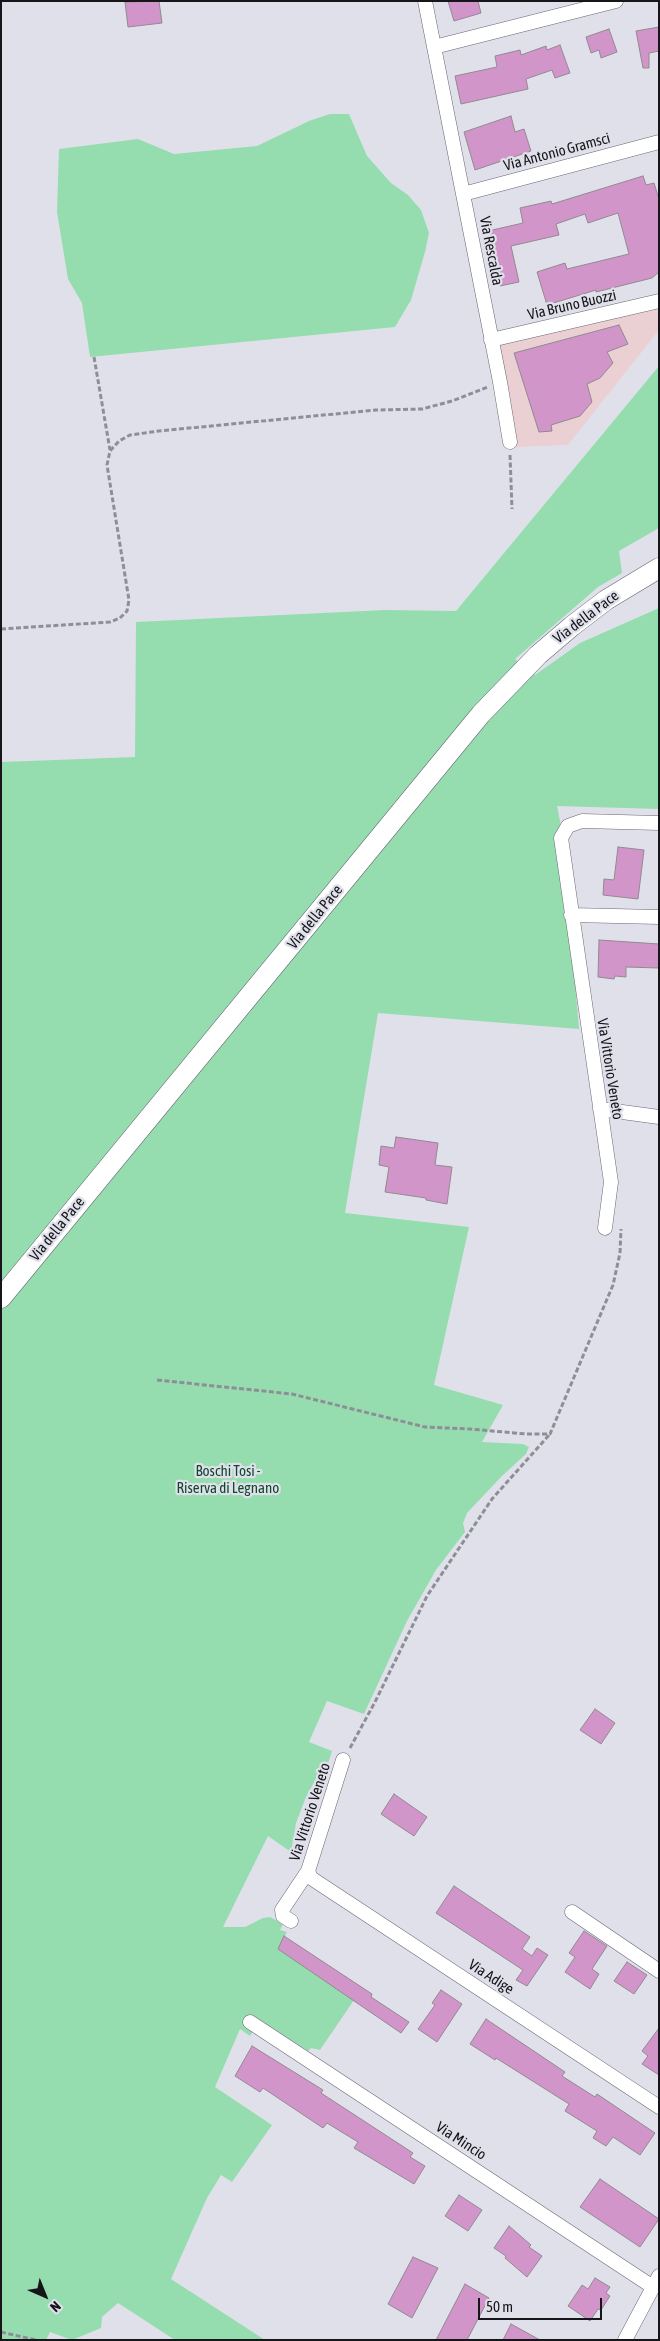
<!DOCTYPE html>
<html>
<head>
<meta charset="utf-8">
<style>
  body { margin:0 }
  #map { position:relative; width:660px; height:2341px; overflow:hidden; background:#e0e0eb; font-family:"Asap Condensed",sans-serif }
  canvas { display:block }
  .frame { position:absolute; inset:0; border:2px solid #16161a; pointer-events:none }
  .north { position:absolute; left:20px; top:2271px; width:50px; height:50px; -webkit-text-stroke:4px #e0e0eb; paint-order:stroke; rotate:136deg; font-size:14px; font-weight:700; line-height:20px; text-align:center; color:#16161a }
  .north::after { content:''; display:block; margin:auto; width:18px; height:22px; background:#16161a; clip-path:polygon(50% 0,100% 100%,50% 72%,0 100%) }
  .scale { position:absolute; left:478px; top:2298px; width:124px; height:22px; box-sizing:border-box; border:2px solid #16161a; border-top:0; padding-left:6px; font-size:15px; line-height:18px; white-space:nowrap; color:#16161a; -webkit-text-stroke:4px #e0e0eb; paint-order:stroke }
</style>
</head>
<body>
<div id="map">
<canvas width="660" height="2341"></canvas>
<div class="frame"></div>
<div class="north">N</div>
<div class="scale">50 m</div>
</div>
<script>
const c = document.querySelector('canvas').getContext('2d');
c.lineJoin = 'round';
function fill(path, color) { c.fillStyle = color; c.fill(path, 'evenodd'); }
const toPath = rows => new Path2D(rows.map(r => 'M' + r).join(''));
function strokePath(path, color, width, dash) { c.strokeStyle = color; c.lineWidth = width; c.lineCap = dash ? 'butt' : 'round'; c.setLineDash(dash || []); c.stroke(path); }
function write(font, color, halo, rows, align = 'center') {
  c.font = font + ' "Asap Condensed",sans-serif'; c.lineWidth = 4.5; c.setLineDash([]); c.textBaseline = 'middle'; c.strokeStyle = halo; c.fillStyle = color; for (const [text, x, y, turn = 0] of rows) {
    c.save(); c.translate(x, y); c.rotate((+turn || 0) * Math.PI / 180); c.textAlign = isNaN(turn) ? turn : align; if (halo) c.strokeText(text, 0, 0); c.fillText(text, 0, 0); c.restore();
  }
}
fill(toPath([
  [659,305,659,330,568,445,516,447,500,344]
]), '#ebd0d3');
fill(toPath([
  [330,114,349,114,367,156,391,183,408,195,421,210,429,233,425,252,411,300,395,327,90,357,82,303,68,279,57,212,59,149,138,139,174,154,257,146,309,121],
  [659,366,659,528,619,551,622,573,598,587,515,659,535,675,580,643,659,608,659,809,557,806,562,831,579,1029,378,1013,345,1213,469,1227,434,1385,503,1405,482,1442,523,1444,529,1447,526,1454,502,1476,467,1513,463,1523,465,1532,436,1570,407,1621,364,1714,327,1701,309,1742,332,1751,328,1764,318,1775,306,1797,296,1823,291,1852,268,1836,223,1927,245,1927,263,1918,270,1917,283,1924,280,1930,287,1932,278,1949,354,2000,320,2050,311,2048,308,2051,260,2020,250,2036,240,2029,215,2087,272,2125,232,2182,221,2175,207,2198,171,2279,265,2340,175,2340,118,2303,102,2317,101,2328,72,2340,50,2332,46,2340,1,2340,1,762,135,757,136,622,385,610,456,611]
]), '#95ddaf');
const building = toPath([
  [159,1,162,23,128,27,125,2,159,1],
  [448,1,478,1,481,13,454,21,448,1],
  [659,27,659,51,649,53,649,68,643,68,636,31,659,27],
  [609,29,617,52,601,58,599,50,591,53,586,37,609,29],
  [560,45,570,73,555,78,552,70,526,79,528,89,461,104,455,76,497,67,495,56,520,50,521,55,546,46,547,50,560,45],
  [511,116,515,132,524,129,531,151,475,170,464,132,511,116],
  [643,176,646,185,654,183,659,199,659,272,652,278,596,292,596,290,547,305,537,272,565,263,567,269,629,254,618,213,588,223,585,214,556,224,559,235,511,246,519,282,500,286,488,231,523,223,520,208,551,201,552,204,643,176],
  [619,325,628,344,607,352,613,363,600,378,587,384,592,402,580,416,551,425,552,431,539,432,514,353,619,325],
  [618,847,644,850,638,899,603,895,604,879,614,880,618,847],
  [599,940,659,944,659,968,626,967,626,977,615,976,614,979,598,977,599,940],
  [396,1137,438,1143,435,1165,452,1167,447,1204,426,1200,426,1198,385,1192,389,1167,379,1165,381,1146,394,1148,396,1137],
  [595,1709,615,1723,601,1744,580,1730,595,1709],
  [394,1794,427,1817,414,1836,381,1814,394,1794],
  [454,1886,530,1937,522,1949,532,1956,537,1948,548,1955,527,1986,516,1980,523,1970,436,1913,454,1886],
  [584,1931,607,1946,592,1969,599,1974,590,1989,565,1972,575,1957,569,1953,584,1931],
  [284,1936,372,1994,371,1997,409,2022,401,2033,278,1949,284,1936],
  [627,1962,647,1975,634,1994,614,1981,627,1962],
  [441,1990,462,2004,437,2042,418,2029,435,2005,432,2003,441,1990],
  [486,2019,565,2072,562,2076,595,2097,597,2094,655,2133,640,2155,613,2137,606,2146,593,2138,597,2131,565,2111,569,2104,496,2058,495,2060,470,2044,486,2019],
  [659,2028,659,2075,642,2064,648,2056,642,2051,659,2028],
  [252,2046,323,2090,321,2093,413,2153,410,2157,425,2166,414,2184,354,2148,358,2142,327,2123,323,2128,263,2088,260,2092,235,2076,252,2046],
  [600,2179,659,2219,640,2247,580,2207,600,2179],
  [459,2195,482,2210,468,2231,445,2216,459,2195],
  [509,2226,531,2245,529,2247,542,2256,527,2277,505,2258,506,2256,494,2248,509,2226],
  [413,2257,438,2268,412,2318,388,2304,413,2257],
  [595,2278,610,2287,606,2293,610,2296,601,2310,598,2309,590,2321,568,2306,582,2285,588,2289,595,2278],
  [465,2284,489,2298,467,2340,436,2340,465,2284],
  [511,2324,540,2340,503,2340,511,2324]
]);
fill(building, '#d195ca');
strokePath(building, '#918990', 1);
const street = toPath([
  [425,1,500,382,510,442],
  [434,47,616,1],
  [463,194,659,142],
  [491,340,659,301],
  [571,915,659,917],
  [600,1109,659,1117],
  [605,1228,611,1182,561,838,568,826,582,821,659,823],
  [308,1871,311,1878,659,2107],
  [572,1912,659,1971],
  [291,1921,283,1916,282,1910,308,1871,343,1760],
  [250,2022,653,2287],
  [625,2340,659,2276]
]);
const secondary = toPath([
  [1,1298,481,714,538,655,572,626,606,600,659,568]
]);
strokePath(street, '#676771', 15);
strokePath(secondary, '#676771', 21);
strokePath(toPath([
  [94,357,110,450],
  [510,455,512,509],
  [1,629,110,622,120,618,127,611,129,600,107,465,110,451,119,441,130,435,159,431,376,410,422,409,452,401,488,387],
  [157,1380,292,1394,425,1427,470,1429,526,1434,550,1434,613,1285,620,1253,621,1229],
  [350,1748,375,1702,427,1596,492,1499,550,1434],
  [1,2332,36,2340]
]), '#8e8e96', 3, [5, 2.5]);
strokePath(street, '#fff', 14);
strokePath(secondary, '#fff', 20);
write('15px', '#16161a', '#e0e0eb', [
  ["Via Antonio Gramsci",557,152,-15],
  ["Via Rescalda",491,251,79],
  ["Via Bruno Buozzi",572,305,-13],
  ["Via della Pace",586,617,-37],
  ["Via della Pace",315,917,-51],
  ["Via Vittorio Veneto",610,1069,81],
  ["Via della Pace",57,1229,-51],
  ["Via Vittorio Veneto",310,1812,-72],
  ["Via Adige",491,1977,33],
  ["Via Mincio",461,2141,33]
]);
write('15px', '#0f492b', '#e0e0eb', [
  ["Boschi Tosi -",228,1471],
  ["Riserva di Legnano",228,1488]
]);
</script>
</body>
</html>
